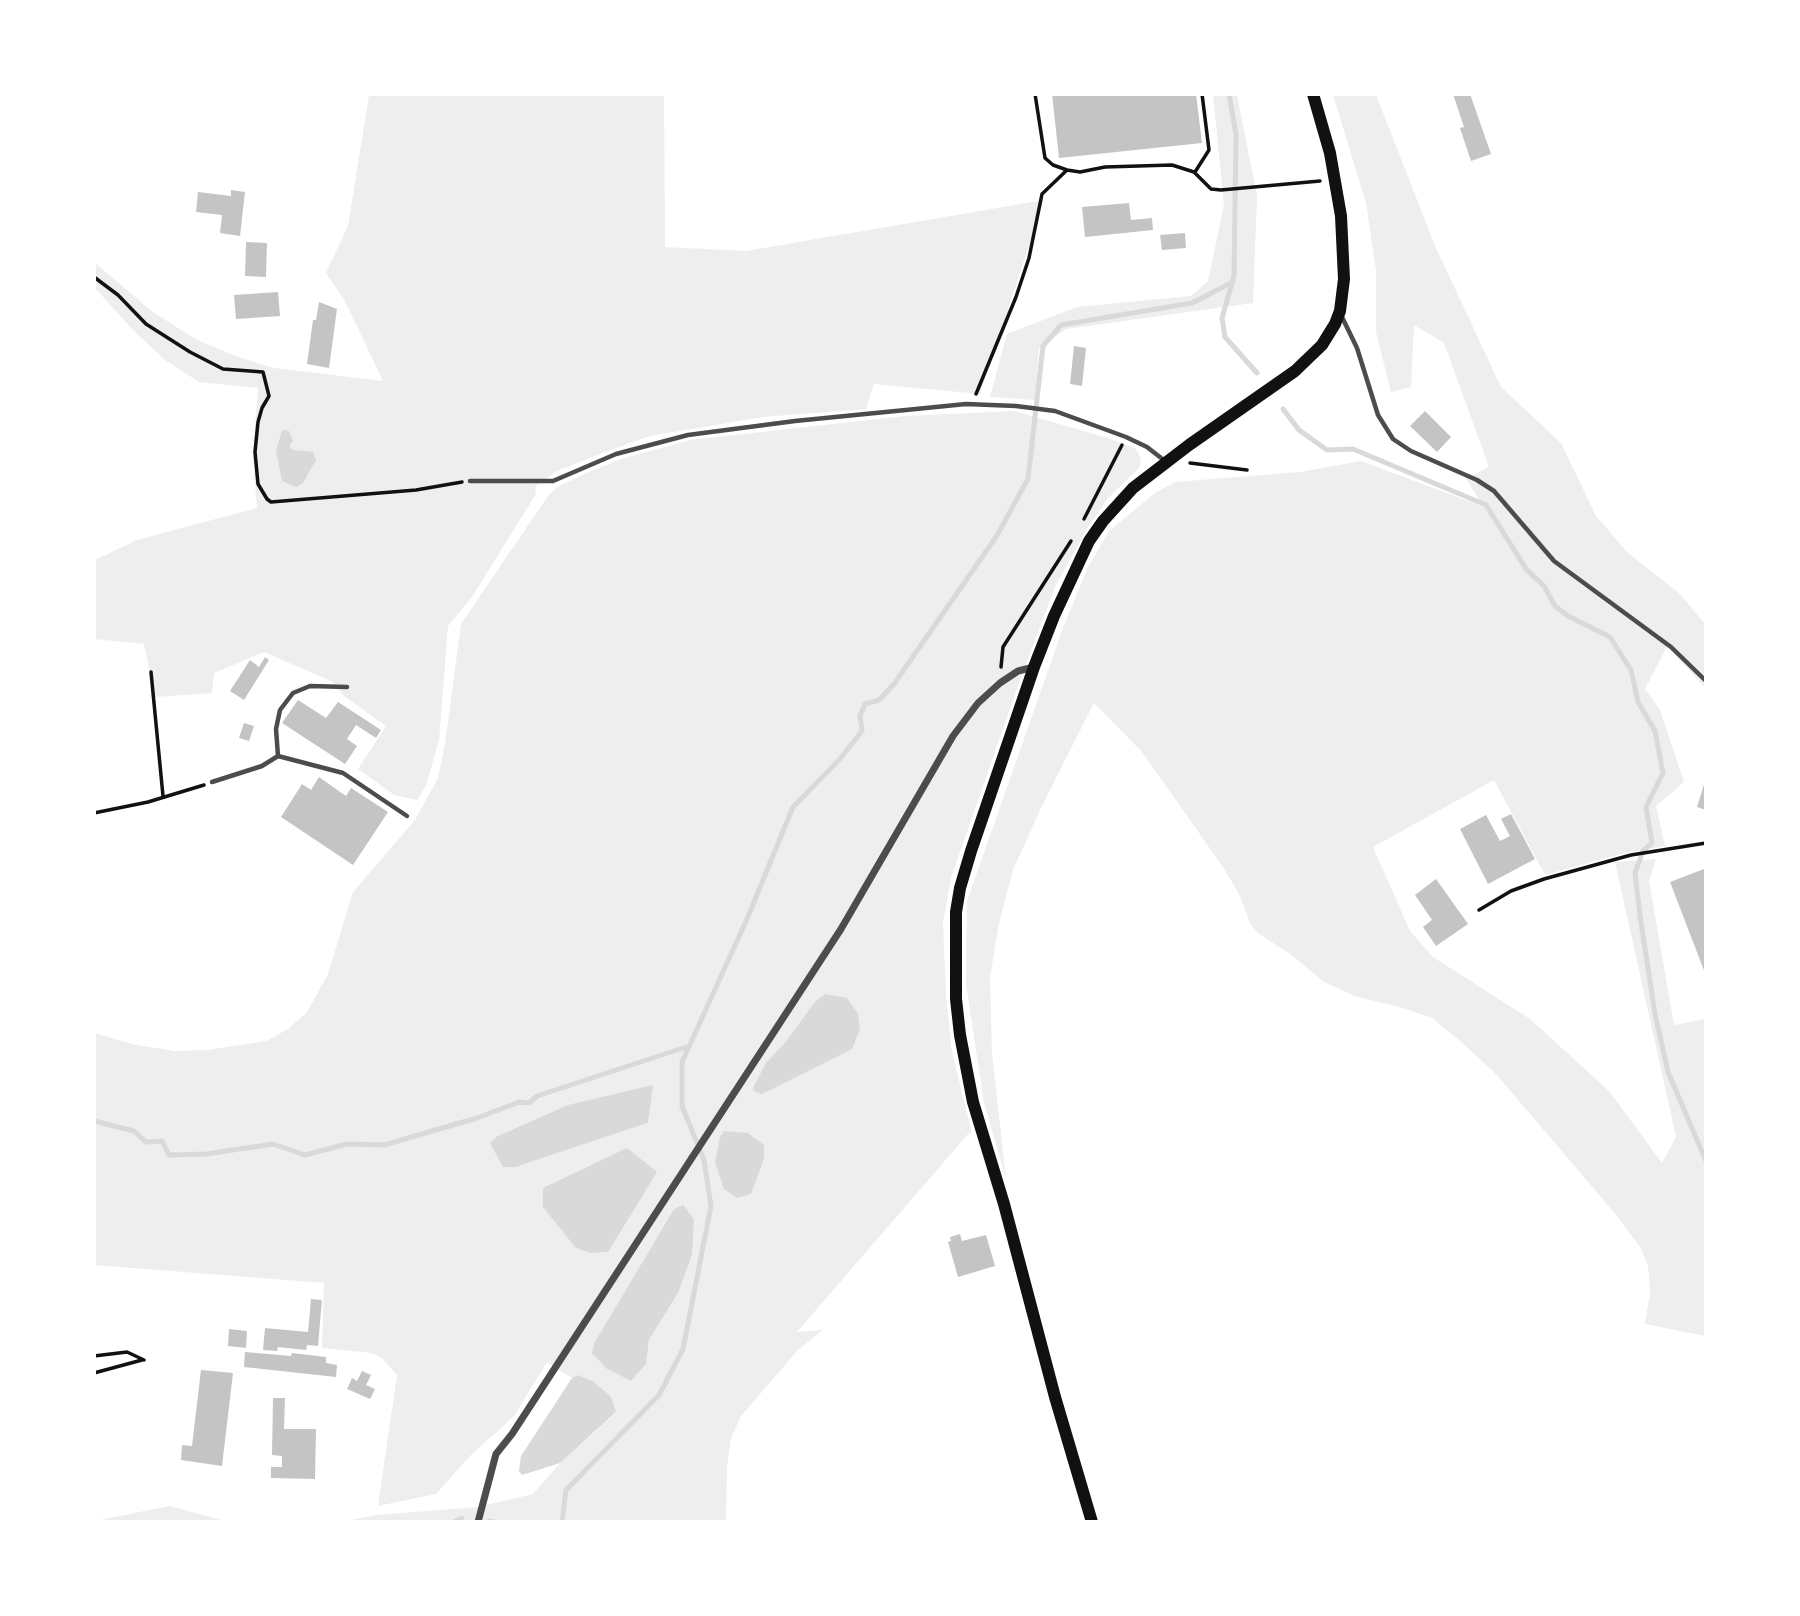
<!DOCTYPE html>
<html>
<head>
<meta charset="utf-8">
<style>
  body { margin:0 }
  #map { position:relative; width:1800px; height:1616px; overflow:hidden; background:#fff; font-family:Lato,sans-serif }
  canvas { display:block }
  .frame { position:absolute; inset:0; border:96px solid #fff; pointer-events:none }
</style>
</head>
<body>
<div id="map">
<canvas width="1800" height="1616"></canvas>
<div class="frame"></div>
</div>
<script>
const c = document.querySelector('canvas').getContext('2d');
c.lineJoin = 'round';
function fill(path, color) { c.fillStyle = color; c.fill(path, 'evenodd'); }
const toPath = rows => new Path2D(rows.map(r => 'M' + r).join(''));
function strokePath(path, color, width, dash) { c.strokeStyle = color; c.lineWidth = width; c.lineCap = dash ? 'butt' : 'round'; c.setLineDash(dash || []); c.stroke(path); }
fill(toPath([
  [369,95,664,95,665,247,746,251,1044,200,980,394,874,384,866,409,763,417,650,436,602,453,555,472,535,487,536,494,472,597,448,626,439,740,426,786,417,800,394,795,358,769,386,726,344,696,331,681,264,652,214,673,212,693,155,697,144,644,95,639,95,560,137,540,257,508,253,457,258,388,199,382,165,360,133,330,95,288,95,263,153,312,195,339,238,357,274,368,383,381,344,299,326,273,348,226],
  [1213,95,1237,95,1257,196,1253,303,1066,329,1039,348,1035,400,990,397,1007,334,1077,307,1191,296,1208,281,1224,205],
  [1333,95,1376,95,1436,248,1501,387,1561,443,1596,516,1628,553,1679,593,1705,624,1706,689,1667,646,1645,689,1660,710,1684,782,1656,806,1665,846,1620,854,1545,875,1494,780,1373,847,1410,931,1433,957,1530,1019,1609,1091,1662,1163,1676,1137,1615,862,1656,859,1649,881,1674,1025,1705,1019,1705,1336,1645,1324,1650,1292,1648,1265,1640,1247,1617,1216,1496,1074,1459,1040,1432,1018,1400,1007,1357,997,1324,982,1289,953,1259,934,1251,925,1239,894,1223,867,1142,752,1094,703,1042,806,1013,870,999,923,990,977,992,1054,1006,1179,984,1103,966,984,967,901,1063,628,1088,567,1109,531,1155,493,1175,482,1300,472,1361,461,1484,507,1466,479,1489,467,1444,343,1414,325,1411,387,1391,392,1376,332,1376,270,1366,203],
  [1014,411,1108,438,1136,449,1141,459,1140,467,1108,498,1087,529,1055,587,1021,677,951,878,943,923,946,995,952,1052,972,1133,968,1134,797,1332,823,1330,798,1350,741,1416,731,1438,727,1466,726,1521,346,1521,376,1515,478,1507,533,1494,560,1463,616,1413,611,1397,578,1375,572,1378,547,1362,514,1416,471,1455,436,1494,378,1506,397,1375,382,1358,372,1353,322,1348,324,1283,95,1265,94,1033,136,1045,175,1051,208,1050,266,1041,288,1029,307,1012,328,974,353,892,415,820,438,778,445,744,461,624,548,496,557,487,589,472,621,459,690,440,905,416],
  [649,1112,648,1123,516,1167,503,1167],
  [678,1293,649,1340,646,1364,631,1381,607,1369],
  [169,1506,226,1521,95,1521]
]), '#eee');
fill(toPath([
  [282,430,289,431,293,441,289,446,293,450,313,452,316,460,303,483,296,487,282,481,276,451],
  [825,994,847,998,858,1014,860,1029,852,1049,762,1094,755,1092,753,1088,766,1063,784,1044,815,1002],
  [653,1085,648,1123,516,1167,503,1167,490,1143,496,1137,568,1105],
  [724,1131,748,1133,764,1145,764,1159,751,1194,737,1198,724,1189,715,1162,720,1137],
  [627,1148,657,1172,608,1252,590,1253,576,1248,543,1207,543,1188],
  [683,1205,694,1219,692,1255,678,1293,649,1340,646,1364,631,1381,607,1369,592,1353,595,1342,674,1209],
  [578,1375,594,1382,611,1397,616,1412,560,1463,522,1475,519,1471,521,1456,572,1378]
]), '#d9d9d9');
strokePath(toPath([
  [1229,94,1236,135,1234,276,1222,318,1225,337,1257,373],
  [1283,409,1299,430,1327,450,1353,449,1486,505,1526,569,1544,586,1555,606,1568,616,1610,637,1631,670,1638,702,1655,731,1663,773,1646,807,1652,843,1643,851,1635,873,1640,916,1655,1014,1668,1072,1706,1161],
  [94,1121,134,1131,146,1142,162,1141,169,1155,206,1154,273,1144,305,1155,347,1144,384,1145,477,1118,519,1102,529,1103,537,1096,689,1046],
  [489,1521,495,1522],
  [453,1522,462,1518],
  [562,1522,566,1490,659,1395,683,1349,711,1206,704,1160,682,1106,682,1062,747,919,793,807,839,760,862,731,860,716,865,704,879,700,894,684,996,537,1028,479,1043,346,1061,325,1192,303,1233,282]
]), '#d9d9d9', 5);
fill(toPath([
  [1052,94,1196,94,1202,143,1059,158],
  [1453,94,1470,94,1491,154,1471,161,1460,128,1464,127],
  [231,190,245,192,240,236,220,233,222,215,196,212,198,192,231,196],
  [1129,203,1131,220,1152,218,1153,230,1085,237,1082,207],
  [1185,233,1186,248,1162,250,1160,235],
  [246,242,267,243,266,277,245,276],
  [278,292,280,316,236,319,234,295],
  [319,302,337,309,329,368,307,364,313,320,316,320],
  [1074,346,1086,348,1082,386,1070,384],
  [1425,411,1451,437,1437,452,1410,426],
  [265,657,269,660,244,700,230,691,250,660,259,667],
  [298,700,326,718,338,702,381,730,376,738,356,725,347,739,357,746,345,764,282,723],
  [244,723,254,726,249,741,239,738],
  [319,777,346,796,351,788,388,812,353,865,281,817,302,784,311,790],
  [1706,778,1706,810,1697,807],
  [1511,814,1535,859,1488,884,1460,829,1486,815,1500,841,1510,836,1501,819],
  [1704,869,1706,872,1705,973,1670,882],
  [1436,879,1468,924,1436,946,1423,927,1432,920,1415,895],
  [960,1234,962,1241,986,1235,995,1266,958,1277,948,1242,951,1241,950,1237],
  [311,1299,322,1300,318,1346,307,1345,306,1350,278,1347,277,1351,263,1350,265,1328,308,1332],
  [229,1329,247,1331,246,1348,228,1346],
  [245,1352,291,1356,292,1353,326,1357,326,1363,337,1365,336,1377,244,1367],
  [201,1370,233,1373,222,1466,181,1460,182,1445,192,1446],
  [362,1371,371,1375,366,1385,375,1389,370,1399,347,1389,352,1378,357,1381],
  [273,1398,285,1398,284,1429,316,1429,315,1479,271,1478,271,1467,282,1467,282,1456,272,1455]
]), '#c4c4c4');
strokePath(toPath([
  [1035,94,1045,158,1053,165,1067,170,1080,172,1105,167,1172,165,1194,172,1211,189,1221,190,1320,181],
  [1195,172,1209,150,1202,94],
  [94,277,118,295,146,324,190,352,223,369,263,372,269,396,262,408,258,422,255,452,258,484,267,499,271,502,416,490,462,482],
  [976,394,1016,297,1029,258,1042,194,1067,170],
  [1190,463,1247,470],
  [1084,519,1122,445],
  [1001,667,1003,647,1071,541],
  [151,672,163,796],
  [94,813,148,802,204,785],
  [1479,910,1511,891,1544,879,1631,855,1706,843],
  [94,1356,127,1352,144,1360],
  [94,1373,142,1360]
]), '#111', 3.5);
strokePath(toPath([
  [1341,315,1357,348,1378,415,1393,439,1411,451,1477,480,1494,491,1554,561,1671,647,1706,681],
  [470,481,553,481,616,454,688,435,795,421,966,404,1016,406,1055,411,1126,437,1147,447,1165,461],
  [278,756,276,729,280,710,293,693,310,686,347,687],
  [212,782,262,766,278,756,343,773,407,816]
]), '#4c4c4c', 4.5);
strokePath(toPath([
  [478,1522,496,1454,512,1434,841,929,953,736,978,703,1000,683,1018,671,1034,667]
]), '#4c4c4c', 7);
strokePath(toPath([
  [1092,1522,1055,1397,1004,1204,973,1102,960,1035,956,999,956,912,960,888,971,851,1034,667,1054,616,1089,541,1103,521,1133,488,1189,445,1295,371,1322,345,1335,324,1340,311,1344,279,1341,216,1330,153,1313,94]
]), '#111', 12);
</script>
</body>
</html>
